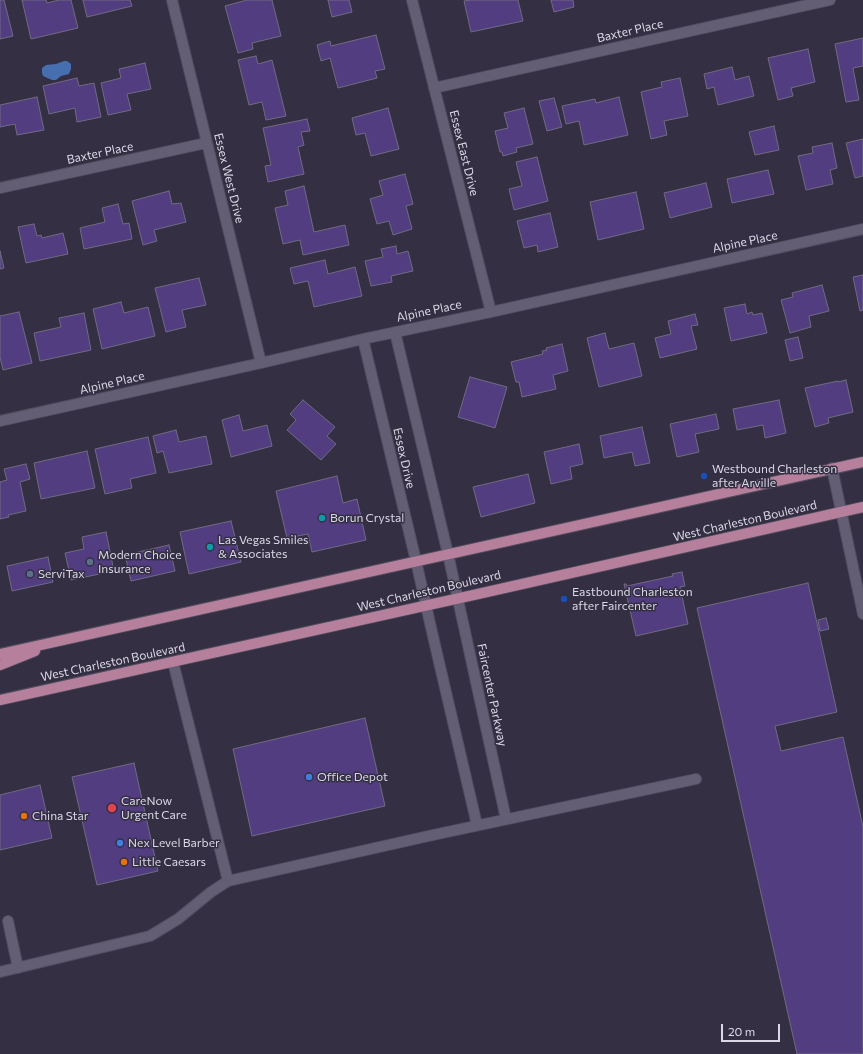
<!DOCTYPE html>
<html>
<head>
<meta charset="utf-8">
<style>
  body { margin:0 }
  #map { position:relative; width:863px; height:1054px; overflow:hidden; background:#342f43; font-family:Commissioner,sans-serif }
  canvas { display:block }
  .scale { position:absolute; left:721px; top:1024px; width:59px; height:18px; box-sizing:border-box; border:2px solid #dad8e5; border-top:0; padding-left:5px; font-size:12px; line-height:14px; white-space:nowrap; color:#dad8e5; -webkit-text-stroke:3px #342f43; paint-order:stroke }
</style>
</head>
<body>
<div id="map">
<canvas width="863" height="1054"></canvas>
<div class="scale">20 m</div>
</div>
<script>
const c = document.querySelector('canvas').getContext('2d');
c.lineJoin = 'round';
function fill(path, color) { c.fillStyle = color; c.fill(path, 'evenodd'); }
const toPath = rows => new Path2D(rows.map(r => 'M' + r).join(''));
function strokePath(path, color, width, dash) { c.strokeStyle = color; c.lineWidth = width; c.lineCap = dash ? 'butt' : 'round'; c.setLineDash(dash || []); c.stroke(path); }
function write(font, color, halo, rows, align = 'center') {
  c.font = font + ' Commissioner,sans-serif'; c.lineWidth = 3; c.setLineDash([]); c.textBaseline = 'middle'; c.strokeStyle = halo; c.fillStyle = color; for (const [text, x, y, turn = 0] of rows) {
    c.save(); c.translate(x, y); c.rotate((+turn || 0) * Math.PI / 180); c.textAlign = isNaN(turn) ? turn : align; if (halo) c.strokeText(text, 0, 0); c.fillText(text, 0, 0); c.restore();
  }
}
fill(toPath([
  [64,61,67,61,71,64,71,69,69,74,61,76,56,80,52,80,43,76,42,73,42,68,46,65,56,64]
]), '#476faf');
const building = toPath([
  [0,0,4,0,13,36,0,39,0,0],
  [22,0,46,0,47,3,59,0,71,0,78,28,31,39,22,0],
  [83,0,130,0,132,6,87,17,83,0],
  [247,0,272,0,281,36,252,43,253,49,238,53,225,6,247,0],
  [328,0,349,0,352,12,332,17,328,0],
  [470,0,518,0,523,21,471,32,464,1,470,0],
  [551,0,573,0,574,7,554,12,551,0],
  [376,35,385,69,375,71,377,78,338,88,330,58,321,61,317,45,330,41,331,46,376,35],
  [863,38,863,66,853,68,859,100,846,102,835,44,863,38],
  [808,49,815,82,791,88,793,96,778,100,768,58,808,49],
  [256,56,258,64,272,60,286,116,266,120,262,102,249,105,238,60,256,56],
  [145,63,151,89,127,94,131,110,108,115,101,83,121,78,119,69,145,63],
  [732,67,735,80,749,76,754,96,718,105,714,87,707,89,704,74,732,67],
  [77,78,79,86,94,83,101,117,77,122,75,108,49,114,43,86,77,78],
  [680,78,688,116,664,121,667,135,651,139,641,92,662,87,661,82,680,78],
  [37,97,44,130,17,135,15,124,0,127,0,105,37,97],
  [619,97,628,135,584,145,579,121,566,124,562,106,595,99,596,103,619,97],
  [554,98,562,127,547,131,539,101,554,98],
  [388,108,399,149,371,156,365,133,356,135,352,118,388,108],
  [524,108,533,144,516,148,517,152,503,156,502,152,500,152,495,131,508,128,504,113,524,108],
  [307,119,310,131,301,132,304,145,298,147,304,174,268,182,265,166,271,165,263,128,307,119],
  [774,126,779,150,755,155,749,132,774,126],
  [863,139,863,176,855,178,846,143,863,139],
  [832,143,837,168,830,170,833,184,806,190,798,156,813,153,812,147,832,143],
  [537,157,548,201,514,210,509,189,522,186,516,162,537,157],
  [768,170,774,194,732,203,727,179,768,170],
  [405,174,413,204,406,206,412,229,393,235,389,221,377,224,370,199,383,195,379,181,405,174],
  [706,183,712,207,670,218,664,193,706,183],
  [304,186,314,232,345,225,349,245,303,255,300,240,283,244,275,208,288,205,285,191,304,186],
  [169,191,172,204,181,203,186,222,154,230,157,241,143,245,132,201,169,191],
  [636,192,644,229,598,240,590,202,636,192],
  [118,204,123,224,129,223,132,239,84,249,80,228,105,222,102,208,118,204],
  [550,213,558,247,538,252,537,245,524,248,517,221,550,213],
  [34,224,37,236,41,235,42,238,63,233,68,254,26,263,18,227,34,224],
  [396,246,397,254,408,251,413,271,391,276,392,282,371,286,365,261,383,257,381,249,396,246],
  [0,251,4,268,0,269,0,251],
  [325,260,328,274,355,267,362,296,314,307,308,281,294,284,290,268,325,260],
  [863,275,863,310,860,311,853,277,863,275],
  [199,278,206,305,182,310,186,327,166,332,155,288,199,278],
  [822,285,829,311,809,316,811,327,790,333,781,300,793,297,792,293,822,285],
  [121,302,124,313,148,307,155,336,102,349,93,309,121,302],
  [745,304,747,314,752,312,753,315,762,313,767,333,731,341,724,308,745,304],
  [19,312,32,363,3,370,0,357,0,316,19,312],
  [84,313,91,350,40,361,34,333,61,327,59,318,84,313],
  [695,314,698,325,691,326,697,349,660,358,655,338,671,334,668,321,695,314],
  [605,333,609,349,634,343,642,376,599,387,587,338,605,333],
  [798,337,803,358,790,361,785,340,798,337],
  [562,344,568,371,553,375,556,389,522,397,519,382,516,382,511,362,543,354,542,351,547,350,546,348,562,344],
  [470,377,507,387,495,428,458,417,470,377],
  [846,380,853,412,828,418,829,423,815,427,805,388,838,381,838,382,846,380],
  [303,400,335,427,327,436,336,444,321,460,287,430,296,420,290,414,303,400],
  [779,400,786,433,765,438,763,425,737,430,733,409,779,400],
  [716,414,719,429,695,434,699,452,677,457,670,424,716,414],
  [239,415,243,431,267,425,272,446,231,457,222,420,239,415],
  [642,427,650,463,635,466,632,452,604,458,600,436,642,427],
  [176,430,179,442,206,436,212,464,169,473,163,451,157,453,153,436,176,430],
  [148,437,156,473,130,479,132,488,105,494,95,449,148,437],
  [579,444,583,464,570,467,572,479,551,484,544,452,579,444],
  [87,451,95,488,41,499,34,463,87,451],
  [26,464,30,479,20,482,26,511,8,515,9,517,0,519,0,482,7,480,4,469,26,464],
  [528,474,535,503,481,517,473,487,528,474],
  [337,476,343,503,357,499,366,540,312,552,308,534,287,538,276,491,337,476],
  [231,521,241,562,189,574,180,532,231,521],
  [106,532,114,571,71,580,65,553,84,549,82,537,106,532],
  [169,545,175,571,131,581,125,555,169,545],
  [48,557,53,582,12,591,7,566,48,557],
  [682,572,685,586,680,587,688,624,636,636,624,584,626,584,627,586,673,576,672,574,682,572],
  [808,583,837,712,775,726,781,751,843,737,863,827,863,1054,797,1054,697,608,808,583],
  [826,618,829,629,820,631,818,620,826,618],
  [365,718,385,806,252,836,233,749,365,718],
  [134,763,158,871,97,885,72,777,134,763],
  [40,785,52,838,0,850,0,795,40,785]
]);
fill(building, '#523d81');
strokePath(building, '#706b82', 1);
const lane = toPath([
  [173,662,228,881],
  [8,921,18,968],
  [0,972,150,936,178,919,211,892,228,881,433,835,696,779]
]);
const street = toPath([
  [172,0,261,363],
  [412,0,491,312],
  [434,88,830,0],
  [0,188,206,143],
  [395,332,448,554,506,819],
  [363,339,416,561,432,632,477,825],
  [0,421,261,363,363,339,491,312,863,229]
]);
const secondary = toPath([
  [832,468,863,614]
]);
const primary = toPath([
  [0,654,863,462],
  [0,665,35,651],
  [0,700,478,594,863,507]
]);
strokePath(lane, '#514d5e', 12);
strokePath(street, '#514d5e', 12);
strokePath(secondary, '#514d5e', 12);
strokePath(primary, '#514d5e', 12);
strokePath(lane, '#635e74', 10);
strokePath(street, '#635e74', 10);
strokePath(secondary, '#635e74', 10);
strokePath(primary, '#b6809d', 10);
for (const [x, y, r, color] of [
  [704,476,4,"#1a4fb4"],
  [322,518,4,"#0f9aa8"],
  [210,547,4,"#0f9aa8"],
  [90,562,4,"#5c6f8a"],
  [30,574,4,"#5c6f8a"],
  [564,599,4,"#1a4fb4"],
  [309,777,4,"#3f7fe0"],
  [112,808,5,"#e0444e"],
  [24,816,4,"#e8710a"],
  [120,843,4,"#3f7fe0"],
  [124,862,4,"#e8710a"]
]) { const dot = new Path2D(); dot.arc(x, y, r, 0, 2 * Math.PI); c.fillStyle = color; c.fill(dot); strokePath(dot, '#342f43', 1.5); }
write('12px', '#dad8e5', '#342f43', [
  ["Baxter Place",630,31,-13],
  ["Baxter Place",100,153,-12],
  ["Essex East Drive",464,153,76],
  ["Essex West Drive",229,178,76],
  ["Alpine Place",745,242,-12],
  ["Alpine Place",429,311,-12],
  ["Alpine Place",112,383,-13],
  ["Essex Drive",404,458,77],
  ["West Charleston Boulevard",745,521,-13],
  ["West Charleston Boulevard",429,591,-13],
  ["West Charleston Boulevard",113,662,-12],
  ["Faircenter Parkway",492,695,78]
]);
write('12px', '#dad8e5', '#342f43', [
  ["Westbound Charleston",712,469],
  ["after Arville",712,483],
  ["Borun Crystal",330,518],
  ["Las Vegas Smiles",218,540],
  ["& Associates",218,554],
  ["Modern Choice",98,555],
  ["Insurance",98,569],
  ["ServiTax",38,574],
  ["Eastbound Charleston",572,592],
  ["after Faircenter",572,606],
  ["Office Depot",317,777],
  ["CareNow",121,801],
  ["Urgent Care",121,815],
  ["China Star",32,816],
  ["Nex Level Barber",128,843],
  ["Little Caesars",132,862]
], 'left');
</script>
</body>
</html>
